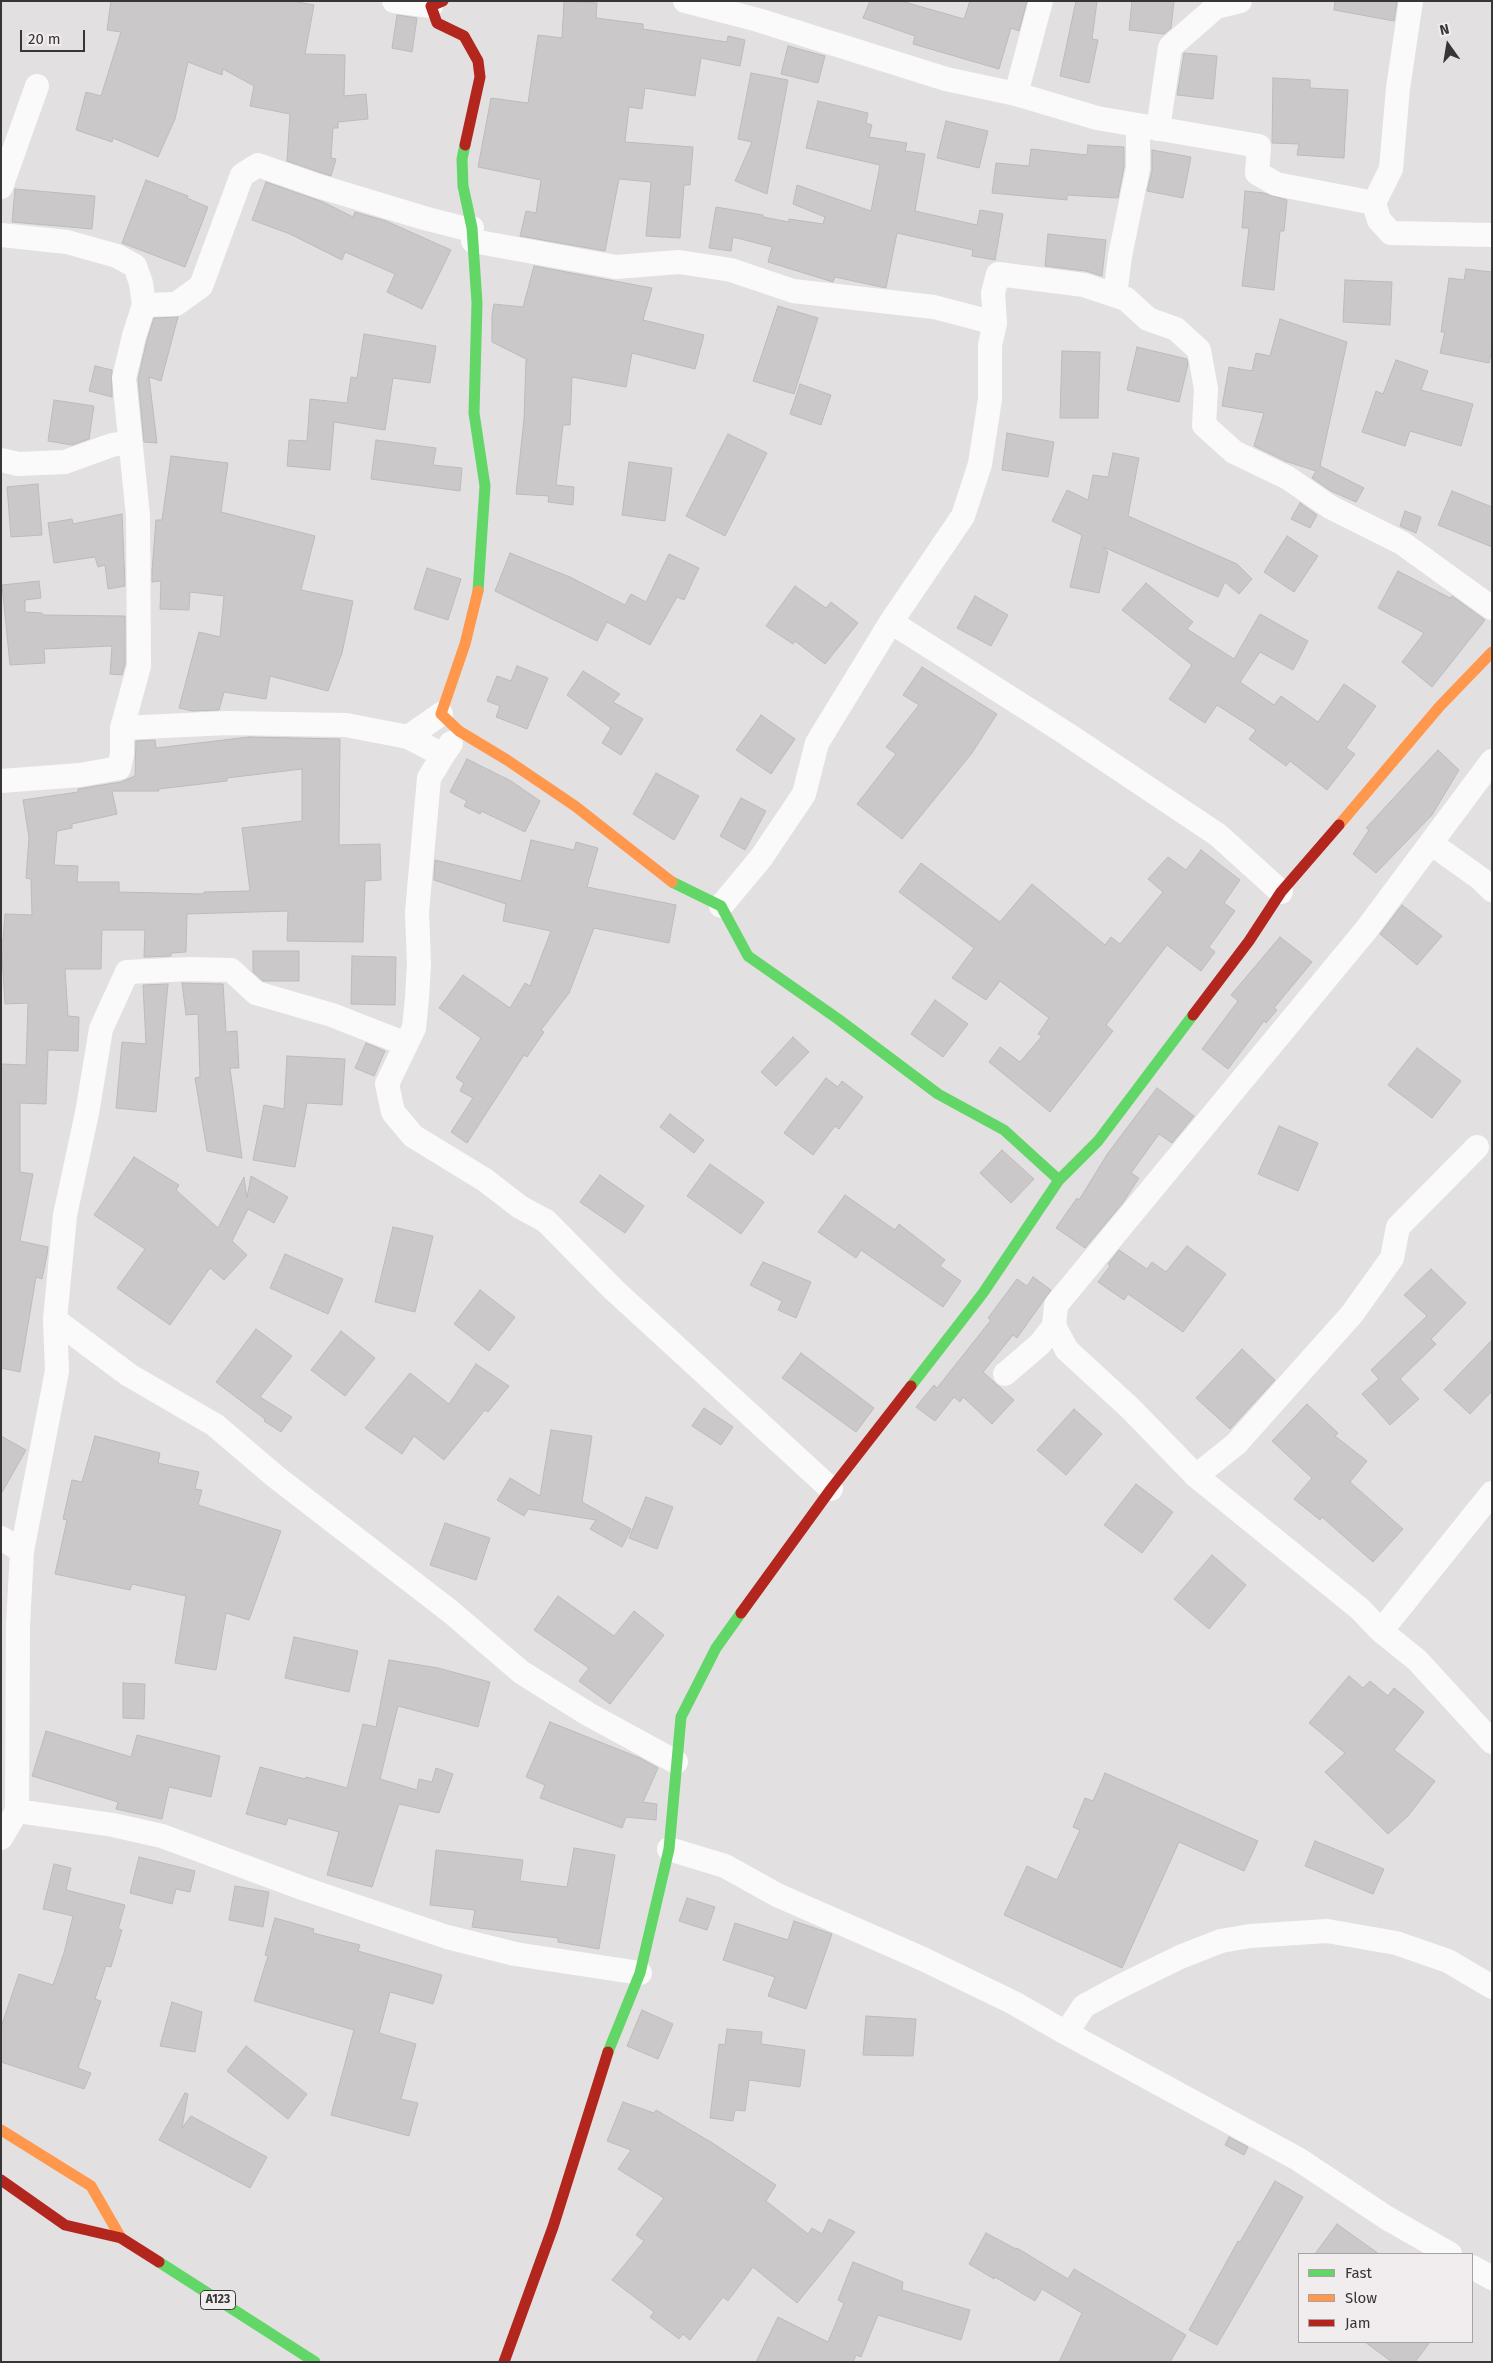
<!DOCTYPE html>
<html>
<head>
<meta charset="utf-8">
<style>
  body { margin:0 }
  #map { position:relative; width:1493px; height:2363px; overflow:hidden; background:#e3e0e1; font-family:"Fira Sans",sans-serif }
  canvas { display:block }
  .frame { position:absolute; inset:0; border:2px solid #373536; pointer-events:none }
  .legend { position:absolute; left:1298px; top:2253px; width:175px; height:90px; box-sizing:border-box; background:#f1eced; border:1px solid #a7a3a4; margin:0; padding:6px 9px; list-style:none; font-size:15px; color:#373536 }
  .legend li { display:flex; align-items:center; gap:10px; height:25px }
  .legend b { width:25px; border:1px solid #a7a3a4 }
  .north { position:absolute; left:1423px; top:20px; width:50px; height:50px; -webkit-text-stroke:4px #f1eced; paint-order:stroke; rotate:347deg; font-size:14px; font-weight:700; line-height:20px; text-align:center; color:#373536 }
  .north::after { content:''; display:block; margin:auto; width:18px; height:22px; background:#373536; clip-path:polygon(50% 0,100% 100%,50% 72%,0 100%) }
  .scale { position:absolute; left:20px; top:30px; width:65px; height:22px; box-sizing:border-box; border:2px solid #373536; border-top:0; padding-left:6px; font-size:15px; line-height:18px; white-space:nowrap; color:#373536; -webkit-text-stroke:4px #f1eced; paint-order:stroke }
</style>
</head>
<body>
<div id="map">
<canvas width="1493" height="2363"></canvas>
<div class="frame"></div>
<ul class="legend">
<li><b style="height:6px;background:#63d668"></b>Fast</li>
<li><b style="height:6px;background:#ff974d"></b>Slow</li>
<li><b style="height:6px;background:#b3261e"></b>Jam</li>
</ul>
<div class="north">N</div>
<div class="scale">20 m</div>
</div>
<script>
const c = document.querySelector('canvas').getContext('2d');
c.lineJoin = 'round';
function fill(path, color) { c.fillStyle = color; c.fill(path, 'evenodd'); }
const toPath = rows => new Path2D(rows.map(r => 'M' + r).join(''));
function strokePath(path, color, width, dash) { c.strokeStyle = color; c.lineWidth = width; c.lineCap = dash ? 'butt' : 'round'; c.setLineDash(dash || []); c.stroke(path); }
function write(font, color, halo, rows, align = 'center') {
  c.font = font + ' "Fira Sans",sans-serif'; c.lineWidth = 4; c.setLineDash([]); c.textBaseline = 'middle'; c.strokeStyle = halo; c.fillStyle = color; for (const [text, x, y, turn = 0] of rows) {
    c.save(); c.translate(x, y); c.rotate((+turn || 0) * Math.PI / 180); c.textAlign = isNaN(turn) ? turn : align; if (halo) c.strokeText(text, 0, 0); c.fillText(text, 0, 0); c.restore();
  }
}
const building = toPath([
  [111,1,292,1,314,5,305,54,345,55,344,96,366,94,368,119,338,122,338,128,333,128,331,158,336,159,331,176,322,173,287,161,290,114,250,106,254,86,223,69,222,75,188,62,175,119,158,157,113,138,112,142,76,130,86,92,101,96,121,32,107,30,111,1],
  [564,1,597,3,596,18,643,24,643,29,727,42,728,36,745,40,740,66,701,58,695,96,645,88,642,109,629,107,625,142,693,147,690,185,684,185,680,238,646,236,651,182,619,179,605,251,520,236,526,211,536,213,541,180,478,167,491,98,528,103,538,35,562,38,564,1],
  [870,1,901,1,964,19,970,1,1027,1,1019,31,1011,28,999,69,913,44,915,36,863,18,870,1],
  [1076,1,1097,1,1092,39,1098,40,1089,83,1060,76,1076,1],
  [1132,1,1174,1,1171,28,1164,34,1129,30,1132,1],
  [1335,1,1397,1,1394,21,1334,10,1335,1],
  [397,15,417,18,412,52,392,48,397,15],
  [788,46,825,56,818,83,781,74,788,46],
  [1184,53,1217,56,1213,99,1177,95,1184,53],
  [751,73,788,80,767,194,735,181,752,142,738,139,751,73],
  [1273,78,1310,80,1310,88,1348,90,1344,158,1297,155,1299,144,1272,143,1273,78],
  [818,101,868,113,866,123,872,125,869,137,907,143,905,151,925,154,915,211,977,225,980,210,1003,214,995,260,972,256,973,250,897,233,886,288,835,277,833,282,768,262,772,247,733,237,731,251,709,248,716,207,763,215,763,217,789,222,789,219,823,224,825,217,793,204,797,185,871,211,880,165,806,148,818,101],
  [946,121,988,131,979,168,937,158,946,121],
  [1088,145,1124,147,1124,167,1118,198,1067,195,1067,200,992,193,996,163,1029,166,1031,149,1087,155,1088,145],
  [1152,150,1191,157,1183,198,1147,191,1152,171,1152,150],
  [146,180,188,196,187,198,208,207,185,267,122,243,146,180],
  [266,182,323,202,353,217,355,212,386,221,451,250,422,309,387,292,395,274,345,252,342,260,290,234,252,220,266,182],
  [15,189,95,196,92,229,12,222,15,189],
  [1245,191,1264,193,1287,200,1284,231,1280,231,1274,290,1242,286,1249,228,1242,228,1245,191],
  [1048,234,1106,240,1102,276,1086,271,1045,266,1048,234],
  [534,266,652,288,643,320,704,335,695,369,632,353,626,387,572,377,570,425,563,425,556,485,574,487,573,505,548,502,549,496,516,494,524,419,526,360,528,360,492,342,492,315,494,304,523,307,534,266],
  [1466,269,1492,272,1492,349,1489,363,1440,353,1445,332,1441,332,1449,278,1464,280,1466,269],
  [1345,280,1392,282,1390,325,1343,322,1345,280],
  [778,306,818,318,794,394,753,381,778,306],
  [178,317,161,381,149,377,157,443,144,442,138,379,147,340,154,318,178,317],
  [1280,319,1347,342,1320,466,1364,488,1356,502,1331,491,1312,478,1316,471,1285,461,1254,446,1264,413,1222,406,1229,367,1252,371,1256,353,1270,356,1280,319],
  [364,334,436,346,430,383,393,378,385,430,334,422,330,470,287,466,289,440,307,441,310,399,347,403,351,377,357,378,364,334],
  [1137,347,1187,359,1188,364,1179,402,1127,390,1137,347],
  [1062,351,1100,352,1098,418,1060,418,1062,351],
  [1396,360,1428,371,1421,390,1473,404,1461,446,1410,431,1405,446,1362,432,1376,391,1383,394,1396,360],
  [95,366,112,370,112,397,89,391,95,366],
  [800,384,831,395,821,425,790,414,800,384],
  [54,400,94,406,89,439,72,445,48,441,54,400],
  [1007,433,1054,442,1048,477,1002,470,1007,433],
  [728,434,767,453,725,536,686,516,728,434],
  [376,440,436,448,433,465,462,468,460,491,371,479,376,440],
  [1113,453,1139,458,1128,516,1237,564,1252,579,1239,594,1225,582,1218,597,1103,547,1108,552,1099,593,1070,587,1082,535,1052,521,1067,490,1088,500,1093,475,1108,477,1113,453],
  [171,456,228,463,221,512,315,536,301,590,353,601,342,653,328,691,270,676,266,699,224,692,219,710,192,711,179,708,199,632,220,637,224,596,190,592,189,610,160,609,161,581,152,582,152,571,156,520,162,520,171,456],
  [629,462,672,468,665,521,622,515,629,462],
  [38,484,42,535,11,537,7,487,38,484],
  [1452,491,1492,507,1492,547,1438,525,1452,491],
  [1300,503,1317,515,1310,528,1291,519,1300,503],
  [1405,511,1421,517,1416,533,1400,526,1405,511],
  [122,514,125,586,108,589,105,565,98,567,95,557,54,563,48,523,72,519,73,524,122,514],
  [1287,536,1318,556,1294,592,1264,572,1287,536],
  [510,553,570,577,625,605,631,594,646,602,669,554,699,568,684,600,677,597,650,645,607,622,597,641,495,591,510,553],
  [427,568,461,579,448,620,414,609,427,568],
  [1398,571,1450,598,1452,596,1485,620,1432,687,1402,662,1424,633,1378,608,1398,571],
  [39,581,41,598,25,600,25,612,42,613,43,615,125,616,125,664,122,675,110,674,112,646,44,649,45,663,10,665,2,585,39,581],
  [1146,583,1193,622,1187,629,1234,659,1260,614,1308,641,1293,670,1260,652,1240,682,1274,705,1281,696,1318,722,1344,684,1376,706,1346,748,1355,754,1327,790,1290,761,1286,766,1249,739,1256,730,1217,705,1205,723,1169,699,1192,665,1122,610,1146,583],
  [795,586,826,608,831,602,858,623,825,664,795,641,793,644,766,626,795,586],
  [975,596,1008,615,991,646,957,628,975,596],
  [517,666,548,678,527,729,496,717,500,706,487,701,497,676,511,681,517,666],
  [922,667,997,714,972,753,902,839,857,804,896,754,886,747,919,705,903,695,922,667],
  [583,671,620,694,613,702,643,719,621,755,602,743,611,728,567,695,583,671],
  [761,715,795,739,771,774,736,750,761,715],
  [249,737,340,739,339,845,380,844,381,880,365,881,363,942,287,941,288,911,187,914,186,952,171,953,171,956,144,957,145,930,102,930,101,969,65,969,68,1016,79,1017,78,1051,48,1050,46,1104,20,1103,20,1172,33,1174,20,1241,48,1247,47,1255,42,1279,36,1277,20,1372,1,1368,1,1064,26,1065,28,1003,5,1004,1,940,3,940,5,914,32,915,31,879,26,878,29,837,23,800,78,792,78,789,121,782,135,776,136,741,155,740,156,748,249,737],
  [302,769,302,821,242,828,250,891,204,892,204,894,119,892,119,882,77,882,78,866,54,865,57,831,72,828,72,824,117,814,112,791,159,791,158,789,227,781,227,778,302,769],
  [1438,750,1459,770,1432,815,1376,873,1353,854,1369,830,1366,828,1438,750],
  [467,759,511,781,540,801,525,832,481,811,480,814,464,806,467,801,450,792,467,759],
  [656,773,699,796,674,840,633,814,656,773],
  [741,798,766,811,745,850,720,836,741,798],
  [531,840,574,850,576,842,598,848,587,887,676,905,669,943,594,928,569,993,541,1030,544,1032,527,1057,524,1055,467,1143,451,1132,473,1098,460,1091,464,1083,456,1078,481,1038,439,1008,463,975,510,1008,525,983,530,986,551,931,503,921,506,904,434,880,435,860,521,881,531,840],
  [1201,850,1240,880,1224,903,1235,911,1209,947,1215,952,1201,971,1167,945,1106,1025,1113,1031,1050,1112,989,1062,1000,1047,1020,1062,1042,1036,1038,1034,1049,1018,1000,981,986,1000,952,978,974,948,899,892,921,863,1000,922,1032,884,1105,945,1111,937,1120,944,1163,892,1148,879,1168,857,1186,870,1201,850],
  [1402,905,1442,936,1417,965,1380,934,1402,905],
  [1280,937,1312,962,1274,1008,1277,1010,1266,1023,1264,1021,1228,1069,1202,1049,1238,1001,1231,995,1280,937],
  [253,951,299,951,299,981,263,981,253,972,253,951],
  [352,956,396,957,395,1005,351,1004,352,956],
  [182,983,223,984,226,1032,237,1031,239,1068,230,1068,242,1158,207,1151,195,1078,200,1077,198,1014,186,1015,182,983],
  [168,984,156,1112,116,1108,122,1042,146,1044,143,985,168,984],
  [935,1000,968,1024,943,1057,911,1034,935,1000],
  [793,1037,809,1052,776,1086,761,1072,793,1037],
  [366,1043,385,1051,374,1076,355,1068,366,1043],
  [1417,1048,1461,1081,1432,1118,1388,1085,1417,1048],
  [287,1056,345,1059,342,1105,307,1103,295,1167,253,1160,264,1105,284,1109,287,1056],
  [826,1078,838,1087,842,1081,863,1097,839,1129,835,1126,813,1155,784,1133,826,1078],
  [1157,1088,1194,1116,1172,1143,1159,1134,1131,1173,1139,1178,1122,1204,1085,1248,1056,1228,1077,1198,1079,1200,1108,1153,1157,1088],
  [670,1114,704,1140,694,1153,660,1127,670,1114],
  [1279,1126,1318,1143,1298,1191,1258,1174,1279,1126],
  [1002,1150,1034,1179,1011,1203,980,1173,1002,1150],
  [134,1157,179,1185,176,1190,218,1228,244,1177,247,1198,251,1176,288,1197,274,1223,248,1209,232,1241,247,1255,224,1280,210,1268,170,1325,117,1288,145,1249,94,1215,134,1157],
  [710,1164,764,1202,741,1234,687,1196,710,1164],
  [600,1175,644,1206,625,1233,580,1202,600,1175],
  [845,1195,895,1230,899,1224,945,1260,940,1266,961,1281,943,1307,861,1250,856,1258,818,1232,845,1195],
  [393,1227,433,1236,415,1312,375,1302,393,1227],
  [1187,1246,1226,1274,1183,1332,1128,1294,1124,1300,1098,1282,1110,1266,1108,1264,1119,1250,1147,1269,1152,1262,1166,1272,1187,1246],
  [285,1254,343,1279,328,1314,270,1288,285,1254],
  [763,1262,811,1282,796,1318,778,1310,782,1301,750,1285,763,1262],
  [1431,1269,1466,1303,1431,1339,1436,1344,1400,1379,1419,1399,1390,1425,1362,1394,1379,1379,1371,1370,1427,1316,1404,1295,1431,1269],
  [1033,1277,1051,1290,1017,1338,1013,1335,983,1372,1014,1400,992,1424,963,1397,960,1402,954,1397,935,1421,916,1407,934,1385,937,1388,991,1320,988,1318,1017,1279,1027,1286,1033,1277],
  [480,1290,515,1317,489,1351,454,1324,480,1290],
  [256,1329,292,1356,260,1397,292,1417,281,1432,264,1421,265,1419,216,1382,256,1329],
  [341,1331,375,1358,345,1396,311,1370,341,1331],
  [1492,1340,1492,1391,1470,1414,1444,1390,1492,1340],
  [1242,1349,1275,1380,1230,1429,1196,1398,1242,1349],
  [801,1353,874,1408,856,1432,782,1378,801,1353],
  [476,1364,509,1386,488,1412,485,1410,444,1460,414,1436,402,1454,365,1428,410,1373,449,1404,476,1364],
  [1307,1404,1338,1433,1335,1436,1367,1461,1350,1482,1403,1529,1373,1562,1322,1517,1320,1520,1294,1499,1312,1478,1272,1441,1307,1404],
  [704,1408,733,1427,721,1445,692,1426,704,1408],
  [1074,1409,1102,1434,1066,1475,1037,1450,1074,1409],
  [551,1430,592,1436,582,1502,631,1529,622,1547,590,1529,596,1520,528,1509,524,1516,497,1500,510,1478,540,1496,551,1430],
  [1,1436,26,1450,1,1494,1,1436],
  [95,1436,160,1453,158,1463,199,1472,195,1489,202,1490,198,1505,281,1531,249,1620,226,1613,216,1670,175,1663,186,1596,132,1584,130,1590,55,1574,67,1520,63,1519,72,1480,82,1482,95,1436],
  [1136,1484,1173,1512,1142,1553,1104,1525,1136,1484],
  [646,1497,673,1507,657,1549,629,1538,646,1497],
  [445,1523,490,1538,476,1580,430,1565,445,1523],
  [1212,1555,1246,1585,1209,1629,1174,1599,1212,1555],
  [558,1596,614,1636,634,1611,664,1635,610,1704,579,1681,589,1668,534,1630,558,1596],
  [294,1637,358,1651,349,1692,285,1678,294,1637],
  [389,1660,438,1668,490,1682,478,1727,398,1706,380,1779,417,1790,419,1779,432,1782,436,1768,453,1774,439,1813,399,1804,372,1887,327,1875,339,1832,288,1818,286,1825,246,1814,260,1767,305,1779,306,1777,347,1788,363,1724,376,1727,389,1660],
  [1349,1676,1363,1688,1370,1681,1388,1696,1394,1688,1424,1712,1394,1750,1435,1781,1408,1816,1388,1834,1325,1772,1345,1753,1309,1723,1349,1676],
  [123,1683,145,1684,144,1719,123,1718,123,1683],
  [550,1722,640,1758,658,1768,643,1802,657,1804,656,1820,626,1817,622,1828,540,1798,545,1785,526,1777,550,1722],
  [46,1731,131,1757,137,1735,220,1756,211,1797,169,1787,162,1819,116,1809,118,1802,32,1776,46,1731],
  [1105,1773,1258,1841,1244,1871,1179,1842,1122,1968,1004,1915,1027,1866,1057,1880,1080,1830,1073,1827,1085,1798,1093,1801,1105,1773],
  [1315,1841,1384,1869,1373,1894,1305,1866,1315,1841],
  [574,1848,615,1855,599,1949,558,1942,558,1938,472,1927,475,1910,430,1905,436,1850,523,1860,520,1881,567,1887,574,1848],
  [139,1857,195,1871,190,1892,176,1889,172,1904,130,1893,139,1857],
  [54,1864,71,1868,66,1890,125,1905,118,1929,122,1930,111,1967,106,1966,95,1999,101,2001,78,2068,91,2073,84,2089,1,2062,1,2027,19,1974,53,1985,64,1953,73,1916,43,1909,54,1864],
  [235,1886,269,1892,263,1927,229,1920,235,1886],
  [687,1898,715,1907,707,1930,679,1921,687,1898],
  [275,1918,314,1929,313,1933,360,1945,358,1951,442,1975,433,2004,390,1992,379,2033,416,2044,401,2099,418,2103,409,2136,331,2115,354,2030,254,2001,268,1956,265,1955,275,1918],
  [794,1921,832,1934,806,2009,768,1996,775,1977,723,1960,735,1923,788,1940,794,1921],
  [172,2002,202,2012,195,2052,160,2046,172,2002],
  [642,2010,673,2024,658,2059,627,2046,642,2010],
  [866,2016,916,2019,913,2056,863,2055,866,2016],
  [727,2029,762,2032,761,2044,805,2050,800,2087,749,2080,745,2111,735,2110,733,2121,710,2118,719,2044,725,2045,727,2029],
  [246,2046,307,2094,288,2119,227,2071,246,2046],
  [185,2093,188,2094,182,2128,191,2116,267,2157,250,2188,159,2140,185,2093],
  [623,2102,654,2113,656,2110,711,2142,776,2185,766,2201,808,2234,812,2228,822,2234,829,2219,855,2232,797,2303,753,2267,728,2301,723,2297,690,2340,683,2334,679,2339,650,2317,654,2312,612,2280,644,2241,636,2235,664,2198,618,2169,631,2150,607,2141,623,2102],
  [1229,2137,1248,2147,1244,2155,1225,2145,1229,2137],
  [1275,2181,1303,2197,1217,2345,1189,2330,1238,2241,1240,2242,1275,2181],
  [1337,2224,1379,2254,1315,2254,1337,2224],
  [986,2233,1016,2249,1017,2248,1068,2279,1074,2269,1186,2335,1170,2362,1059,2362,1082,2313,1042,2289,1035,2301,995,2277,994,2279,969,2264,986,2233],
  [853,2262,903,2282,902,2290,970,2310,961,2340,878,2315,861,2357,856,2355,853,2362,756,2362,778,2317,828,2342,844,2303,838,2300,853,2262],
  [1365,2342,1430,2342,1415,2362,1392,2362,1365,2342]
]);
fill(building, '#cbc8c9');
strokePath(building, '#bcbbbb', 1);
strokePath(toPath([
  [394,1,431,6],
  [685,1,758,20,946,79,1016,94,1097,118,1259,146,1257,173,1276,184,1374,203,1379,220,1391,233,1492,235],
  [1016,94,1041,1],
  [1158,129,1170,47,1216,7,1240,1],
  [1,187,37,86],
  [1374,203,1391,169,1398,88,1411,1],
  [1,235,67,242,117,256,135,266,141,283,144,305,134,336,124,378,138,516,139,666,122,728,122,754,119,768,80,775,1,781],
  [473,241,616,267,679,262,731,270,793,291,934,307,995,323],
  [1115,295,1120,256,1138,168,1138,126],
  [144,305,176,304,201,286,242,175,258,165,318,186,424,218,463,228,472,228],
  [1,460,18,464,65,462,112,445,130,442],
  [891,622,1067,734,1218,835,1281,892],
  [122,728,228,723,346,725,408,737,443,755,451,743],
  [408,737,441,714],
  [443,755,429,778,417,912,419,964,417,998,414,1028,387,1084,393,1112,413,1136,485,1180,520,1207,546,1221,613,1289,831,1489],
  [1492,761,1366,930,1056,1305,1054,1326,1067,1350,1131,1409,1196,1476,1360,1609,1381,1631,1492,1493],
  [1432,844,1481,879,1492,890],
  [721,906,761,858,804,794,817,743,891,622,963,516,980,464,990,399,990,345,995,323,993,293,998,274,1084,285,1126,299,1148,319,1176,329,1199,350,1206,389,1204,425,1234,452,1288,478,1330,507,1402,543,1492,608],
  [55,1320,129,1375,215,1425,276,1477,451,1612,521,1672,588,1714,676,1762],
  [1005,1374,1040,1344,1054,1326],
  [1196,1476,1236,1444,1352,1314,1392,1258,1398,1227,1477,1147],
  [1,1538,22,1551],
  [1381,1631,1417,1660,1492,1742],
  [17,1811,113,1825,162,1836,302,1888,447,1937,515,1954,640,1973],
  [1,1838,17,1811,18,1625,22,1551,57,1371,55,1320,65,1215,87,1113,101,1029,127,972,190,969,231,970,256,993,332,1015,406,1044],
  [669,1849,725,1866,777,1895,923,1959,1014,2003,1066,2033],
  [1450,2254,1387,2218,1298,2159,1066,2033,1084,2006,1121,1986,1180,1957,1221,1941,1250,1936,1327,1931,1396,1943,1448,1961,1492,1987],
  [1472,2267,1492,2278]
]), '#fbfafa', 24);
strokePath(toPath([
  [465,145,462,159,463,186,472,228,477,303,474,413,485,486,478,591],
  [672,882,721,906,748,956,838,1019,938,1094,1004,1130,1059,1180],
  [911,1386,983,1293,1059,1180,1098,1141,1193,1015],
  [608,2052,640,1973,669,1849,681,1717,716,1648,741,1613],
  [159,2262,315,2362]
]), '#63d668', 11);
strokePath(toPath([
  [478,591,465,644,441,714,459,731,507,760,575,806,672,882],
  [1339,825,1440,706,1492,652],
  [1,2130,91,2186,121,2238]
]), '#ff974d', 11);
strokePath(toPath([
  [443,1,431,6,437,23,464,36,478,61,480,77,465,145],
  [1193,1015,1249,941,1281,892,1339,825],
  [741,1613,831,1489,911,1386],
  [1,2180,65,2225,121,2238,159,2262],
  [504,2362,553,2227,608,2052]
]), '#b3261e', 11);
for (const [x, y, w] of [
  [218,2300,35]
]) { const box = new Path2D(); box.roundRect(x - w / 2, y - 9.5, w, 19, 4); c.fillStyle = '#f1eced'; c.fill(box); strokePath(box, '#373536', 1); }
write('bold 12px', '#373536', null, [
  ["A123",218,2300]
]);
</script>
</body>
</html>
